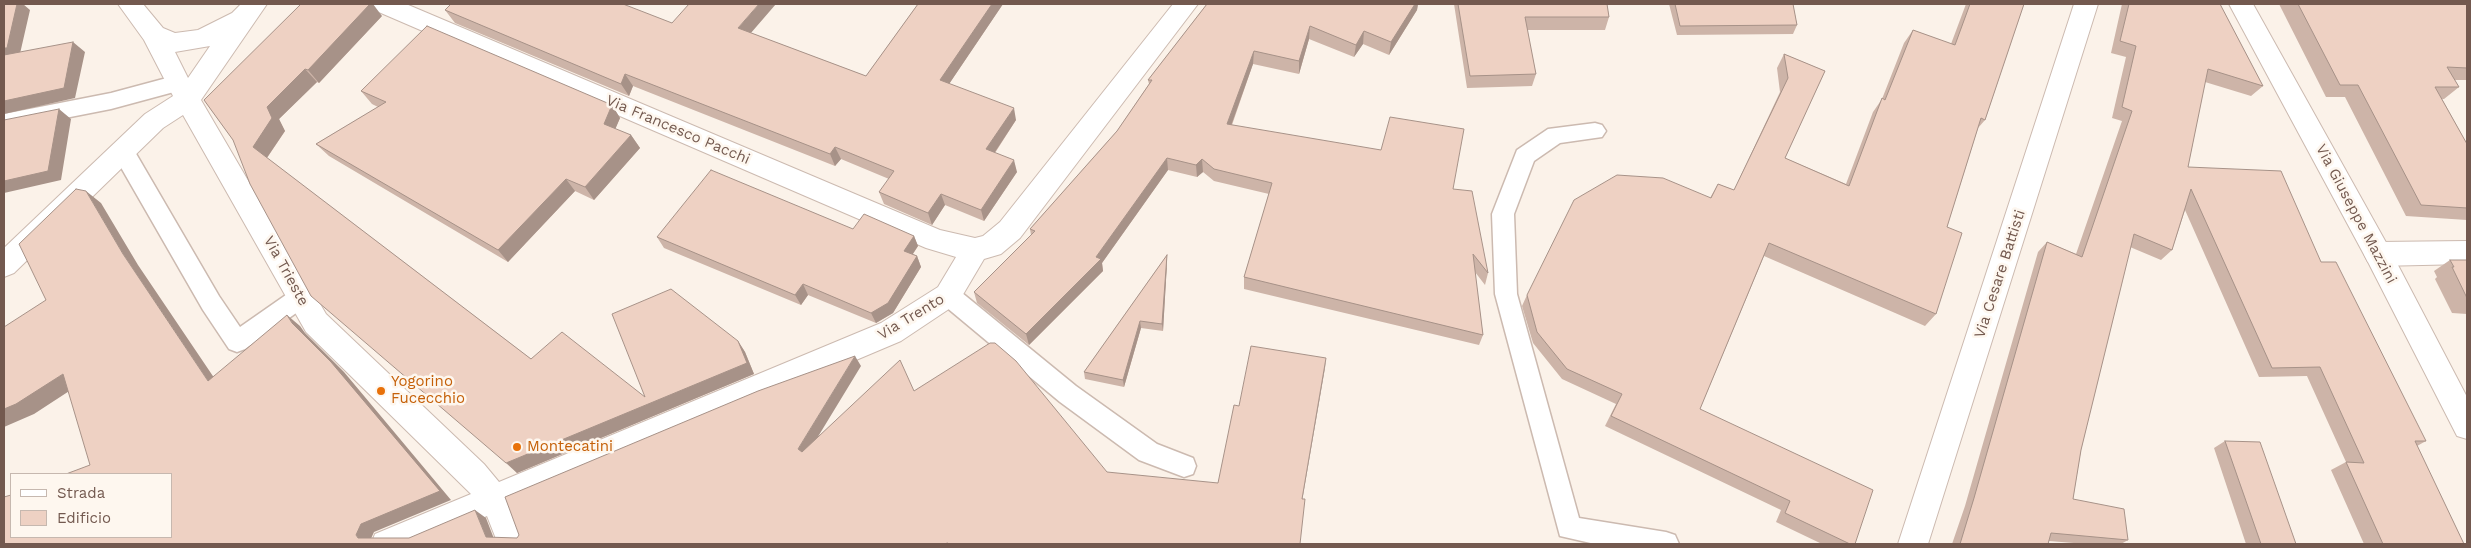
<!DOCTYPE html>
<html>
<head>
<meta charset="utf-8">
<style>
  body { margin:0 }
  #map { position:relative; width:2471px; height:548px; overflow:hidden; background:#fbf2e9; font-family:"Work Sans",sans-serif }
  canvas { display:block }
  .frame { position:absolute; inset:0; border:5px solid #73594f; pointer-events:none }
  .legend { position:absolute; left:10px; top:473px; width:162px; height:65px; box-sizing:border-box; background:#fef7ef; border:1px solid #c6b8af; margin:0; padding:6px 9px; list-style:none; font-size:15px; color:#73594f }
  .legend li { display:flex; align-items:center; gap:10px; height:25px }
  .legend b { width:25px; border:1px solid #c6b8af }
</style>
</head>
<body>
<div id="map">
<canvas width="2471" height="548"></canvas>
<div class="frame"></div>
<ul class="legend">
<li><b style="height:6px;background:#fff"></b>Strada</li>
<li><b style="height:14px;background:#eed1c3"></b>Edificio</li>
</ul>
</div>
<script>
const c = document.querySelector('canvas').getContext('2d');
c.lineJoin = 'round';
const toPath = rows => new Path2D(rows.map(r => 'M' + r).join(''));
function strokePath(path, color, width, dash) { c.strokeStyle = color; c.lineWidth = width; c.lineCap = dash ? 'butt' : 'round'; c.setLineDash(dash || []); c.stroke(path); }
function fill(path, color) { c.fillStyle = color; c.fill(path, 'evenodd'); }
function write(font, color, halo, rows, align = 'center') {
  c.font = font + ' "Work Sans",sans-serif'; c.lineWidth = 5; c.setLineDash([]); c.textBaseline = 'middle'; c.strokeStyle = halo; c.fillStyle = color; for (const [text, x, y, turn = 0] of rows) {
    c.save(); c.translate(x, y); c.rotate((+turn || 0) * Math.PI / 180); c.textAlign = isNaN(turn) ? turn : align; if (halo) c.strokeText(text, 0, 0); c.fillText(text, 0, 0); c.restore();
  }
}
const service = toPath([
  [178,75,185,77,188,83,185,89,111,109,4,130,4,114,111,93,178,75],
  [1595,123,1602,125,1606,131,1602,137,1560,143,1534,161,1514,214,1517,294,1579,518,1666,532,1675,535,1679,544,1595,544,1560,536,1495,294,1492,214,1517,150,1548,129,1595,123],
  [123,142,131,145,219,296,240,327,293,290,301,287,309,290,312,297,309,304,245,349,237,352,229,349,203,310,115,157,112,151,115,145,123,142],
  [948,285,956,288,1076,386,1157,444,1193,458,1196,466,1193,474,1184,477,1139,460,1060,402,940,302,937,295,940,288,948,285]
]);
const minor = toPath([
  [118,4,143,4,163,28,175,33,198,30,232,13,241,4,267,4,201,100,326,314,484,464,499,482,881,323,938,287,956,257,926,248,374,10,371,4,406,4,940,230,975,238,983,236,1000,222,1173,4,1198,4,1020,238,1001,254,984,259,958,303,901,341,513,505,528,544,498,544,487,516,421,544,371,544,375,534,471,494,306,332,183,115,163,128,14,273,4,277,4,248,145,114,173,96,144,40,118,4],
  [210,46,188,78,175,52,210,46],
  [2378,242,2467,241,2467,264,2378,266,2368,262,2364,254,2368,246,2378,242]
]);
const tertiary = toPath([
  [2074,4,2098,4,1928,544,1898,544,2074,4],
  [2229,4,2253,4,2388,246,2467,397,2467,439,2457,436,2368,262,2229,4]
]);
strokePath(service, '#ccbab0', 3);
strokePath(minor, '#ccbab0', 2);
strokePath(tertiary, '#ccbab0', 2);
fill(service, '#fff');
fill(minor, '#fff');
fill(tertiary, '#fff');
fill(toPath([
  [918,4,1003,4,949,84,1016,120,995,153,1017,172,984,221,945,205,932,225,884,204,879,192,889,179,841,159,835,166,633,86,629,96,455,23,445,10,672,23,751,33,866,76],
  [1207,4,1418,4,1417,10,1389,55,1363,44,1354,57,1309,39,1299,74,1253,64,1232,125,1453,189,1488,273,1485,285,1475,272,1483,335,1479,345,1244,289,1244,277,1269,194,1214,181,1203,172,1197,177,1168,170,1102,263,1103,271,1029,345,977,303,974,292,1031,235,1030,229,1117,131,1149,84,1148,80],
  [1454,4,1607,4,1609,17,1605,30,1527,30,1536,74,1532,86,1467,88],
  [1669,4,1793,4,1797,25,1793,34,1677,35],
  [1966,4,2024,4,1985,120,1978,128,1947,227,1936,314,1925,326,1764,256,1700,409,1855,544,1822,544,1776,522,1781,510,1605,426,1616,404,1562,379,1533,343,1522,306,1527,295,1710,198,1718,184,1734,190,1780,92,1777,68,1784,54,1825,71,1785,158,1846,184,1873,112,1882,99,1904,43,1913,30,1951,44],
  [2122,4,2220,4,2263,86,2251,96,2205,82,2188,167,2321,262,2426,441,2417,446,2464,544,2364,544,2331,470,2346,462,2307,376,2259,377,2185,210,2172,250,2161,260,2130,247,2081,450,2073,499,2128,540,2121,544,2086,544,2049,541,2048,544,1952,544,1965,506,2038,252,2047,242,2076,254,2122,121,2112,118,2126,57,2111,53],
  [2279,4,2467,4,2467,80,2455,80,2459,87,2444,99,2442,99,2467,144,2467,220,2406,216,2345,97,2326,97],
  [382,16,319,83,317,82,279,119,285,131,267,158,531,359,645,397,738,341,745,352,754,374,517,473,233,140,204,100],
  [361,91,612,105,620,118,615,129,631,135,640,148,594,200,575,191,508,262,329,156,316,144,378,107,372,104],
  [853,229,914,236,918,246,913,254,917,256,921,267,893,313,876,323,808,295,801,305,664,248,657,237],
  [1167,255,1167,263,1163,331,1141,328,1124,387,1085,379,1084,372],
  [2450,260,2467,260,2467,314,2452,313,2435,279,2437,277,2434,271],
  [2225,441,2296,544,2246,544,2214,448]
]), '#cdb4a8');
fill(toPath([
  [17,4,23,4,30,10,19,58,4,61,4,48],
  [367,4,373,4,382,16,319,83,308,70],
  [759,4,776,4,744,41,738,28],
  [992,4,1003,4,943,93,940,80],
  [1415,4,1418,4,1417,10,1389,55,1391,42],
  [1310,26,1309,39,1299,74,1299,61],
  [1364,31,1363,44,1354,57,1356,45],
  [73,42,85,52,75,98,4,114,4,101],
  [1254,51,1253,64,1227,137,1227,124],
  [305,69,317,82,279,119,285,131,266,159,253,147,267,107],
  [625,74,633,86,629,96,621,84],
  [612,105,620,118,612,137,604,124],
  [1014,108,1016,120,989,161,986,149],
  [59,109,71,119,61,180,4,193,4,181],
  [631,135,640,148,594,200,585,187],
  [835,147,841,159,835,166,830,154],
  [1167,158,1168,170,1102,263,1103,271,1029,345,1026,334,1096,257],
  [1202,159,1203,172,1197,177,1196,165],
  [1014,160,1017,172,984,221,981,210],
  [566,179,575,191,508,262,498,250],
  [86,191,101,203,138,265,223,391,208,381,123,254],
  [941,194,945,205,932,225,928,213],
  [914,236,918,246,908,261,904,251],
  [1167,255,1167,263,1163,331,1162,324],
  [917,256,921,267,893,313,876,323,871,313],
  [803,284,808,295,801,305,795,295],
  [287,315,300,326,305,333,344,372,451,500,374,532,369,543,358,538,356,535,292,323],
  [1140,321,1141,328,1124,387,1123,380],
  [738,341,745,352,754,374,517,473,506,463,747,363],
  [855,356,861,366,805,458,798,449],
  [1326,358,1325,368,1301,507,1302,499],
  [63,374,80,384,34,414,4,427,4,409],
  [475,510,486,518,496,544,486,537]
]), '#a79288');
const building = toPath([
  [4,4,17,4,7,48,4,48,4,4],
  [301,4,370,4,308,70,305,69,267,107,272,118,253,147,531,359,562,332,645,397,612,314,671,289,738,341,747,363,506,463,311,296,250,184,233,140,204,100,301,4],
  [451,4,623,4,672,23,689,4,759,4,738,28,866,76,918,4,992,4,940,80,1014,108,986,149,1014,160,981,210,941,194,928,213,879,192,894,171,835,147,830,154,625,74,621,84,445,10,451,4],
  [1207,4,1415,4,1391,42,1364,31,1356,45,1310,26,1299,61,1254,51,1227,124,1381,150,1390,117,1464,129,1453,189,1472,191,1488,273,1473,254,1483,335,1244,277,1272,183,1214,169,1202,159,1196,165,1167,158,1096,257,1101,259,1026,334,974,292,1035,231,1030,229,1117,131,1152,80,1148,80,1207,4],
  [1458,4,1607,4,1609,17,1525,17,1536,74,1470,76,1458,4],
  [1675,4,1793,4,1797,25,1680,26,1675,4],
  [1970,4,2024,4,1985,120,1981,118,1947,227,1962,233,1936,314,1769,243,1700,409,1873,490,1855,544,1850,544,1785,513,1790,501,1611,416,1622,394,1567,369,1537,332,1527,295,1574,200,1617,175,1663,178,1711,198,1718,184,1734,190,1788,78,1784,54,1825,71,1785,158,1849,186,1882,98,1885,100,1913,30,1955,45,1970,4],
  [2129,4,2220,4,2263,86,2208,69,2188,167,2281,171,2321,262,2336,262,2426,441,2415,441,2464,544,2383,544,2346,462,2364,463,2320,367,2272,368,2191,189,2172,250,2134,234,2081,450,2073,499,2124,509,2128,540,2051,533,2048,544,1960,544,1974,498,2047,242,2082,257,2132,111,2122,107,2136,46,2120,41,2129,4],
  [2298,4,2467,4,2467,68,2447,67,2459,87,2435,87,2467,144,2467,208,2421,205,2358,85,2340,85,2298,4],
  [427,26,612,105,604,124,631,135,585,187,566,179,498,250,316,144,386,102,361,91,427,26],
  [73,42,64,88,4,101,4,55,73,42],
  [59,109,48,171,4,181,4,120,59,109],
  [711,170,853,229,864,214,914,236,904,251,917,256,888,303,871,313,803,284,795,295,657,237,711,170],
  [76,189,86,191,123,254,208,381,287,315,292,323,331,362,440,491,361,524,356,535,358,538,409,538,475,510,486,537,517,538,519,535,505,497,758,391,855,356,798,449,802,452,900,360,914,391,990,343,995,343,1016,361,1107,472,1218,483,1234,405,1239,406,1251,346,1326,358,1302,499,1305,499,1300,544,948,544,948,543,943,544,4,544,4,497,11,495,11,537,171,537,171,474,66,474,90,465,63,374,16,404,4,409,4,327,46,300,19,244,76,189],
  [1167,255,1162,324,1140,321,1123,380,1084,372,1167,255],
  [2450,260,2467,260,2467,298,2452,267,2454,267,2450,260],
  [2225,441,2260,442,2296,544,2261,544,2225,441]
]);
fill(building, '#eed1c3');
strokePath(building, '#a79288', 1);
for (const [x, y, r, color] of [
  [381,391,5,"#e8710a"],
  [517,447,5,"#e8710a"]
]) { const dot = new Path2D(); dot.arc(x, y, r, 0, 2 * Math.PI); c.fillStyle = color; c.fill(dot); strokePath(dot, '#fef7ef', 2); }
write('15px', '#73594f', '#fef7ef', [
  ["Via Francesco Pacchi",678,130,23],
  ["Via Giuseppe Mazzini",2356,214,62],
  ["Via Trieste",286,271,61],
  ["Via Cesare Battisti",2000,274,-72],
  ["Via Trento",911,317,-31]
]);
write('15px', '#c56008', '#fef7ef', [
  ["Yogorino",391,382],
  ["Fucecchio",391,399],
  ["Montecatini",527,447]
], 'left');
</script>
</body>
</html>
